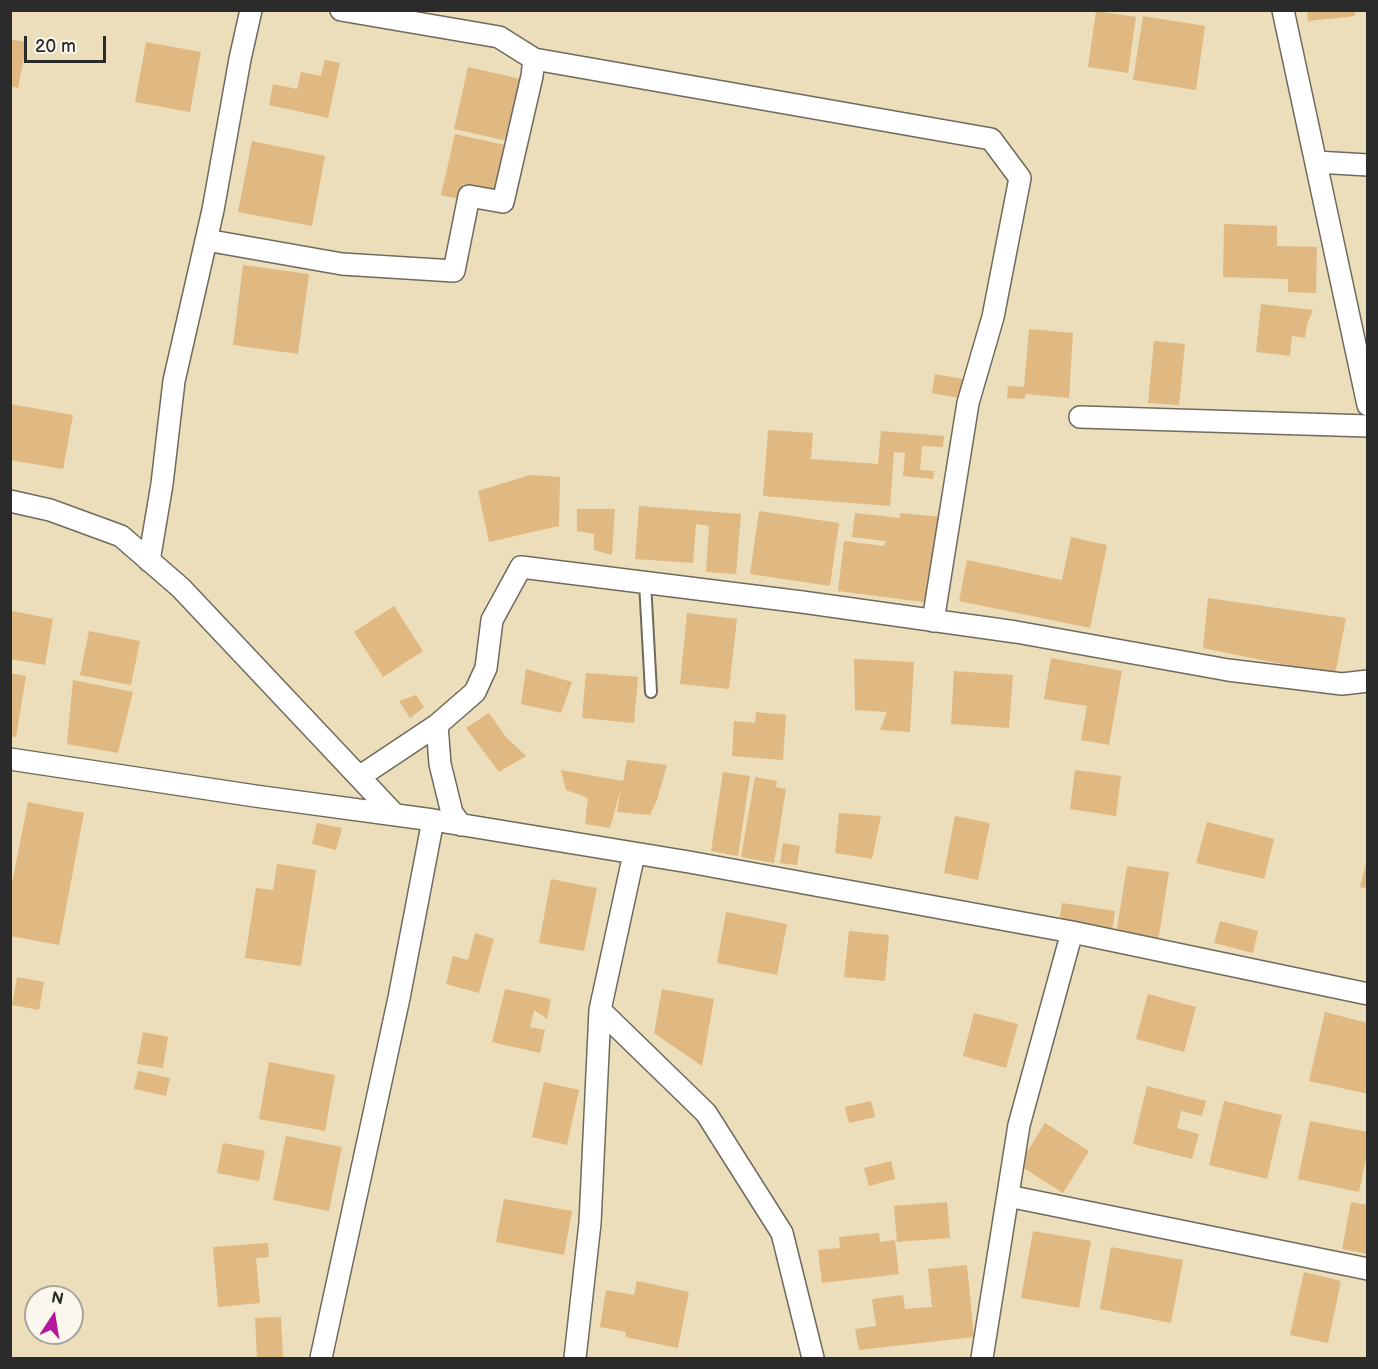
<!DOCTYPE html>
<html>
<head>
<meta charset="utf-8">
<style>
  body { margin:0 }
  #map { position:relative; width:1378px; height:1369px; overflow:hidden; background:#ecdeba; font-family:"Balsamiq Sans",sans-serif }
  canvas { display:block }
  .frame { position:absolute; inset:0; border:12px solid #2b2b2b; pointer-events:none }
  .north { position:absolute; left:24px; top:1285px; width:60px; height:60px; box-sizing:border-box; background:#fbf7ec; border:2px solid #a8a59f; border-radius:50%; rotate:12deg; font-size:16px; font-weight:700; line-height:24px; text-align:center; color:#2b2b2b }
  .north::after { content:''; display:block; margin:auto; width:21px; height:27px; background:#b5179e; clip-path:polygon(50% 0,100% 100%,50% 72%,0 100%) }
  .scale { position:absolute; left:24px; top:36px; width:82px; height:27px; box-sizing:border-box; border:3px solid #2b2b2b; border-top:0; padding-left:8px; font-size:18px; line-height:21px; white-space:nowrap; color:#2b2b2b; -webkit-text-stroke:4px #fbf7ec; paint-order:stroke }
</style>
</head>
<body>
<div id="map">
<canvas width="1378" height="1369"></canvas>
<div class="frame"></div>
<div class="north">N</div>
<div class="scale">20 m</div>
</div>
<script>
const c = document.querySelector('canvas').getContext('2d');
c.lineJoin = 'round';
function fill(path, color) { c.fillStyle = color; c.fill(path, 'evenodd'); }
const toPath = rows => new Path2D(rows.map(r => 'M' + r).join(''));
function strokePath(path, color, width, dash) { c.strokeStyle = color; c.lineWidth = width; c.lineCap = dash ? 'butt' : 'round'; c.setLineDash(dash || []); c.stroke(path); }
fill(toPath([
  [1307,10,1355,10,1355,16,1308,21],
  [1096,11,1136,17,1128,73,1088,67],
  [1143,16,1205,26,1196,90,1133,80],
  [10,39,27,42,18,88,10,86],
  [146,42,201,52,190,112,135,102],
  [325,60,340,63,328,118,269,105,273,84,297,89,301,72,321,76],
  [468,67,521,79,508,141,454,129],
  [455,134,505,145,495,191,463,184,459,199,441,195],
  [252,141,325,156,312,226,238,212],
  [1224,224,1277,226,1277,246,1317,247,1316,293,1288,292,1288,279,1223,277],
  [243,265,309,274,298,354,233,345],
  [1261,304,1313,310,1307,324,1305,338,1292,336,1290,356,1256,352],
  [1029,329,1073,333,1069,398,1026,394,1024,399,1007,398,1008,386,1024,387],
  [1154,341,1185,344,1179,405,1148,403],
  [935,374,963,379,959,398,932,393],
  [10,404,73,415,63,469,10,460],
  [768,430,813,433,811,459,878,464,881,431,944,436,943,447,922,446,920,470,934,471,933,479,903,476,905,453,894,452,890,506,763,496],
  [530,475,560,477,559,526,489,542,478,491],
  [639,506,741,514,736,574,706,572,709,526,696,524,693,563,635,559],
  [577,509,615,509,612,555,594,550,594,534,577,531],
  [759,511,839,523,830,586,750,574],
  [855,513,900,518,900,513,940,517,930,603,838,591,844,541,884,546,885,541,852,537],
  [1071,537,1107,545,1090,628,959,601,967,560,1062,580],
  [1208,598,1346,618,1335,675,1203,648],
  [394,606,423,651,383,677,354,632],
  [12,611,53,619,45,665,10,659,10,620],
  [687,613,737,619,729,689,680,684],
  [89,631,140,641,131,685,80,675],
  [1051,658,1122,671,1109,745,1081,740,1087,706,1044,699],
  [854,659,914,662,910,732,880,730,887,712,855,710],
  [526,669,572,682,561,713,521,704],
  [954,671,1013,675,1009,728,951,724],
  [10,673,26,676,16,737,10,736],
  [586,673,638,677,634,723,582,718],
  [73,680,133,692,118,753,67,744],
  [416,695,424,707,410,718,399,701],
  [756,712,786,715,783,760,732,756,734,721,755,723],
  [489,713,506,737,526,756,499,772,466,728],
  [627,760,667,765,657,800,650,815,617,812,621,788,610,828,585,824,588,798,566,790,561,770,623,781],
  [1075,770,1121,776,1116,816,1070,809],
  [723,772,750,776,738,856,711,851],
  [755,777,777,781,776,787,786,789,774,863,741,857],
  [28,802,84,813,59,945,10,936,10,893],
  [839,813,881,816,872,859,835,853],
  [955,816,990,823,978,880,944,873],
  [1207,822,1274,839,1264,879,1196,863],
  [317,823,342,828,336,850,312,844],
  [783,843,800,846,797,865,780,863],
  [1367,859,1368,859,1368,889,1360,887],
  [277,864,316,870,301,966,245,958,256,888,273,890],
  [1127,866,1169,872,1158,942,1116,935],
  [551,879,597,888,584,951,539,943],
  [1062,903,1115,911,1112,932,1059,923],
  [726,912,787,924,777,975,717,963],
  [1220,921,1258,931,1253,953,1214,943],
  [849,931,889,935,885,981,844,977],
  [475,933,494,939,479,993,446,984,453,956,468,960],
  [17,977,44,982,39,1010,12,1005],
  [505,989,551,999,547,1019,534,1010,530,1027,545,1030,540,1053,492,1042],
  [662,989,714,999,702,1066,654,1033],
  [1148,994,1196,1007,1184,1052,1136,1039],
  [1325,1012,1368,1023,1368,1094,1309,1081],
  [974,1013,1018,1024,1006,1068,963,1056],
  [143,1032,168,1037,163,1068,137,1064],
  [269,1062,335,1075,325,1131,259,1119],
  [138,1071,170,1078,166,1096,134,1089],
  [544,1082,579,1090,567,1145,532,1137],
  [1147,1086,1206,1101,1202,1116,1181,1111,1177,1128,1199,1134,1192,1159,1133,1144],
  [871,1101,875,1117,849,1123,845,1107],
  [1224,1101,1282,1115,1267,1179,1209,1165],
  [1310,1121,1368,1132,1368,1149,1359,1192,1298,1179],
  [1045,1123,1089,1151,1063,1193,1019,1165],
  [286,1136,342,1147,329,1211,273,1200],
  [223,1143,265,1151,259,1181,217,1173],
  [891,1161,895,1179,869,1186,864,1168],
  [504,1199,572,1211,564,1255,496,1242],
  [947,1202,950,1238,897,1242,894,1206],
  [1351,1202,1368,1205,1368,1254,1342,1249],
  [1033,1231,1091,1241,1079,1308,1021,1298],
  [879,1233,880,1242,895,1240,899,1274,822,1283,818,1250,840,1248,839,1237],
  [268,1243,269,1257,256,1258,260,1303,218,1307,213,1247],
  [1111,1247,1183,1260,1171,1323,1100,1309],
  [967,1265,974,1337,859,1350,855,1329,876,1326,872,1299,903,1295,905,1309,932,1307,928,1269],
  [1304,1272,1341,1281,1328,1343,1290,1335],
  [637,1281,689,1292,678,1348,625,1337,626,1332,600,1327,606,1290,634,1295],
  [281,1317,283,1358,257,1358,255,1318]
]), '#e0b882');
const service = toPath([
  [645,582,651,692]
]);
const minor = toPath([
  [1283,10,1368,405],
  [534,59,991,139,1020,178,993,317,968,403,933,621],
  [1316,162,1368,165],
  [206,240,342,264,454,271,469,196,503,202,532,76,534,59,499,37,341,10],
  [1080,417,1368,426],
  [10,501,50,510,121,536,181,588,395,815],
  [149,561,162,484,174,381,213,210,240,59,251,10],
  [10,759,255,796,433,820,689,862,1072,932,1368,994],
  [359,777,437,725],
  [461,825,452,813,440,764,437,725,475,692,486,668,492,620,521,567,802,602,1016,632,1228,670,1342,684,1368,681],
  [600,1010,706,1113,782,1233,813,1358],
  [1008,1196,1368,1269],
  [321,1358,399,998,433,820],
  [575,1358,590,1223,600,1010,634,854],
  [982,1358,1019,1125,1072,932]
]);
strokePath(service, '#6f6a5d', 14);
strokePath(minor, '#6f6a5d', 24);
strokePath(service, '#fff', 10);
strokePath(minor, '#fff', 21);
</script>
</body>
</html>
